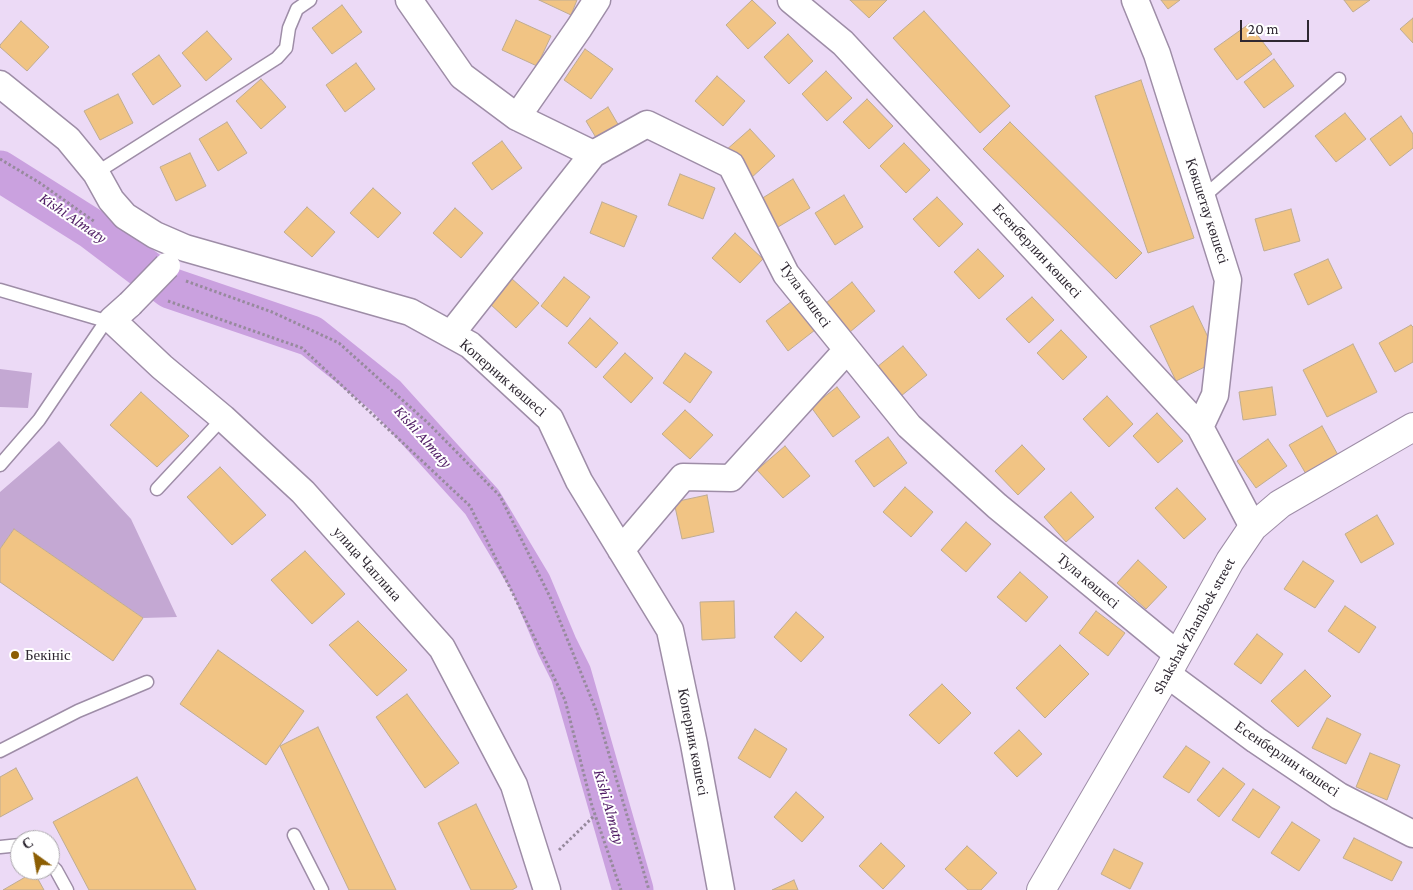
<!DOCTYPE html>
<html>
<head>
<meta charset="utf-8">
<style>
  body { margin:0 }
  #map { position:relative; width:1413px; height:890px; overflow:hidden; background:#ecdaf6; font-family:"Crimson Pro",serif }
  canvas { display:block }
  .north { position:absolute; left:10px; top:830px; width:50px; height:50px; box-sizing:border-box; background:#fff; border:1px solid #aca9ad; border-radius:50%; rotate:328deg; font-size:14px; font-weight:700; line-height:20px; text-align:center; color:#2f2832 }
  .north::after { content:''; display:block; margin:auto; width:18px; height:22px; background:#8c5e03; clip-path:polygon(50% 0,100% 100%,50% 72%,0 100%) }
  .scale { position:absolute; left:1240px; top:20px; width:69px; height:22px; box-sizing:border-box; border:2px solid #2f2832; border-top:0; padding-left:6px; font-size:15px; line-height:18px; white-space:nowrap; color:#2f2832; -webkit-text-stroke:4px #fff; paint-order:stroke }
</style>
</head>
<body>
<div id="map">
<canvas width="1413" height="890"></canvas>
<div class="north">С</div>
<div class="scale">20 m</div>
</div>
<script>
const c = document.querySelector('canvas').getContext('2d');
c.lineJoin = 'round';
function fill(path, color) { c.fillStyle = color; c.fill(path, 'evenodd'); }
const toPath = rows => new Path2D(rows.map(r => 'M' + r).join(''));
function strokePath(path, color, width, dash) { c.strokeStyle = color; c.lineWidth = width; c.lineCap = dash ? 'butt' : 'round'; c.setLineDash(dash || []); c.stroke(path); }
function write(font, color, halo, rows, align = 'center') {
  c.font = font + ' "Crimson Pro",serif'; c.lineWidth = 4; c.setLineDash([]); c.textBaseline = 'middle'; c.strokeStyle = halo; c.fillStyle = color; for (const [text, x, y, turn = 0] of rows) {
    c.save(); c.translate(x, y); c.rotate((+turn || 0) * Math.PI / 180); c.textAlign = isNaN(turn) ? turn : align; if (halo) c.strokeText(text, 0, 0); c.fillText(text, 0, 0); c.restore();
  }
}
fill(toPath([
  [0,369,32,373,28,408,0,407],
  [59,441,131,519,177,617,143,618,14,529,0,549,0,492]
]), '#c4a8d3');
strokePath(toPath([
  [0,171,92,229,170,288,311,336,386,396,482,502,531,584,557,646,571,674,633,890]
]), '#caa1df', 41);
const building = toPath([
  [539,0,577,0,571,15,539,0],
  [752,0,776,23,748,49,726,25,752,0],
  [850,0,887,0,869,18,850,0],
  [1161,0,1180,0,1168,9,1161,0],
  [1344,0,1370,0,1353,12,1344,0],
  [342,5,362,32,332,54,312,28,342,5],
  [924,11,1010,106,980,133,893,38,924,11],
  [1413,18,1413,43,1400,29,1413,18],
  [516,20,551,36,537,66,502,50,516,20],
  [21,21,49,47,27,71,0,47,0,45,21,21],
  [1249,24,1272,54,1237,80,1214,49,1249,24],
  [207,31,232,59,206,81,182,53,207,31],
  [788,34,813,61,789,84,764,57,788,34],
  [585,49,613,69,591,99,564,80,585,49],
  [159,55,181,86,153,105,132,74,159,55],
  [1274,59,1294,86,1264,108,1244,82,1274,59],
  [356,63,375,89,345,112,326,85,356,63],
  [826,71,852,98,827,121,802,94,826,71],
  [717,76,745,101,723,126,695,101,717,76],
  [261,79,286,107,261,129,236,101,261,79],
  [1141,80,1194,238,1148,253,1095,96,1141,80],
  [118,94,133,123,100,140,84,111,118,94],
  [867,99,893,126,869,149,843,122,867,99],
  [608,107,623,133,601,146,586,121,608,107],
  [1345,113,1366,139,1336,162,1315,136,1345,113],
  [1401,116,1413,134,1413,148,1390,166,1370,139,1401,116],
  [227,122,247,153,218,171,199,139,227,122],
  [1010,122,1142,253,1116,279,983,149,1010,122],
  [750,129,775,156,750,179,725,151,750,129],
  [502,141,522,168,492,190,472,163,502,141],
  [904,143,930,170,906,193,880,166,904,143],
  [190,153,206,186,176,201,160,167,190,153],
  [680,174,715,188,703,219,668,205,680,174],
  [793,179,810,208,778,227,761,199,793,179],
  [373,188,401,213,378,238,350,213,373,188],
  [844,195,863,227,835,245,815,213,844,195],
  [937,197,963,224,939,247,913,219,937,197],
  [602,202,637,216,624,247,590,233,602,202],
  [307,207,335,232,312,257,284,232,307,207],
  [455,208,483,233,461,258,433,233,455,208],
  [1291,209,1300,241,1264,251,1255,219,1291,209],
  [735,233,763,259,740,283,712,258,735,233],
  [978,249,1004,276,979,299,954,272,978,249],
  [1328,259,1342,288,1308,305,1294,274,1328,259],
  [564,277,590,297,567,327,541,306,564,277],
  [511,278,539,303,516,328,489,303,511,278],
  [852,282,875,311,850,332,826,303,852,282],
  [1032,297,1054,320,1029,343,1006,319,1032,297],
  [792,301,815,330,788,351,766,321,792,301],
  [1193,306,1219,360,1176,381,1150,326,1193,306],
  [590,318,618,343,596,368,568,343,590,318],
  [1411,325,1413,327,1413,362,1395,372,1379,343,1411,325],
  [1061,330,1087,357,1063,380,1037,353,1061,330],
  [1353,344,1377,392,1327,417,1303,370,1353,344],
  [903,346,927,375,901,396,877,367,903,346],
  [625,353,653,378,631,403,603,377,625,353],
  [685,353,712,372,690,403,663,383,685,353],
  [837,387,860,417,833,437,811,407,837,387],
  [1272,387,1276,415,1243,420,1239,392,1272,387],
  [141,392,189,436,157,467,110,425,141,392],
  [1107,396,1133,424,1109,447,1083,419,1107,396],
  [685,410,713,435,690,459,662,434,685,410],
  [1157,413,1183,441,1158,463,1133,436,1157,413],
  [1322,426,1338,455,1306,474,1289,445,1322,426],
  [888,437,907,463,874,487,855,461,888,437],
  [1268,439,1287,466,1256,488,1237,461,1268,439],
  [1022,445,1045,469,1018,495,995,471,1022,445],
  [785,446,810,476,783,498,757,470,785,446],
  [220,467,266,515,232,545,187,497,220,467],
  [905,487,933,512,911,537,883,512,905,487],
  [1177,488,1206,519,1184,539,1155,508,1177,488],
  [1071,492,1094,517,1066,542,1044,517,1071,492],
  [707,495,714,532,682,539,674,502,707,495],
  [1377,515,1394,544,1361,563,1345,534,1377,515],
  [966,522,991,544,966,572,941,550,966,522],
  [14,529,143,618,113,661,0,582,0,549,14,529],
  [305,551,345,594,312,624,271,580,305,551],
  [1138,560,1167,587,1146,609,1117,583,1138,560],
  [1303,561,1334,581,1315,608,1284,589,1303,561],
  [1020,572,1048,597,1026,622,997,597,1020,572],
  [734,601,735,638,702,640,700,602,734,601],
  [1345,606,1376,627,1359,653,1328,631,1345,606],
  [1096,611,1125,633,1108,656,1079,633,1096,611],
  [796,612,824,637,801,662,774,637,796,612],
  [358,621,407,670,377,696,329,645,358,621],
  [1257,634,1283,654,1261,684,1234,664,1257,634],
  [1060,645,1089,674,1045,718,1016,688,1060,645],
  [218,650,304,711,266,765,180,704,218,650],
  [1305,670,1331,696,1298,727,1271,701,1305,670],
  [942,684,971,713,939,744,909,715,942,684],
  [407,694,459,763,425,788,376,717,407,694],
  [1327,718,1361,734,1346,764,1312,748,1327,718],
  [318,727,396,890,349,890,280,746,318,727],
  [755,729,787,749,770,778,738,758,755,729],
  [1019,730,1042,754,1017,777,994,753,1019,730],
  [1186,746,1210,762,1189,793,1163,777,1186,746],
  [1370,753,1400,765,1387,800,1356,787,1370,753],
  [16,768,33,799,0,817,0,777,16,768],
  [1223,768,1245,784,1219,817,1197,800,1223,768],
  [137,777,196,890,89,890,53,822,137,777],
  [1253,789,1280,807,1259,838,1232,820,1253,789],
  [796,792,824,817,802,842,774,817,796,792],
  [476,804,517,887,512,890,471,890,438,823,476,804],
  [1292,822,1320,840,1299,871,1271,853,1292,822],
  [1354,838,1402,862,1392,881,1343,858,1354,838],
  [881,843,905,866,883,889,859,866,881,843],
  [967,846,997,873,981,890,968,890,945,869,967,846],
  [1114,849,1143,863,1130,889,1101,874,1114,849],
  [34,872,44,890,3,890,34,872],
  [794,880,798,890,772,890,794,880]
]);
fill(building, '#f1c484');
strokePath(building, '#bfac92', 1);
const lane = toPath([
  [96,173,277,58,286,48,289,28,297,9,310,0],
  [1202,198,1339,79],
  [0,290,106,321,112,320],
  [0,465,39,420,106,321],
  [157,489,223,418],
  [0,751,78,711,147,682],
  [294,835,322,890],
  [0,847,20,845],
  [50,864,56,870,67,890]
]);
const street = toPath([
  [409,0,462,76,517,117,593,154,647,124,731,165,786,274,909,426,997,506,1177,654],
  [791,0,843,43,1200,427,1253,527],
  [1135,0,1157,54,1228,280,1215,395,1200,427],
  [0,84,68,139,96,173,111,200,125,216,155,235,185,248,410,312,470,345,550,419,579,481,670,630,694,744,721,890],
  [517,117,579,28,597,0],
  [130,304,112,320,162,367,223,418,303,492,442,648,514,785,547,890],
  [451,334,593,154],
  [621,550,683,477,731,478,847,350],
  [1167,674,1256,740,1339,796,1413,834]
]);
const secondary = toPath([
  [1041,890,1167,674,1230,561,1253,527,1280,504,1413,427]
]);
strokePath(lane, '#9e8da7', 15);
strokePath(street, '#9e8da7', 29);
strokePath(secondary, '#9e8da7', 30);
strokePath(toPath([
  [0,159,40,183,95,222],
  [186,281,272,312,339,343,428,423,500,496,551,599,596,710,649,890],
  [168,301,302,348,470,506,565,700,592,806,621,890],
  [559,850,595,815]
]), '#978a9d', 3, [2.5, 2.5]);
strokePath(lane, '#fff', 12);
strokePath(street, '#fff', 26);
strokePath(secondary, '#fff', 28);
const streetBridge = toPath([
  [130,304,167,266]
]);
strokePath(streetBridge, '#9e8da7', 29, []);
strokePath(streetBridge, '#fff', 26);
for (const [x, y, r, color] of [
  [15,655,5,"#8c5e03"]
]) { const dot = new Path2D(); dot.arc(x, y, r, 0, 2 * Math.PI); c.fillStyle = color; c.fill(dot); strokePath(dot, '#fff', 2); }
write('15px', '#2f2832', '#fff', [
  ["Көкшетау көшесі",1207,211,72],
  ["Есенберлин көшесі",1037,251,47],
  ["Тула көшесі",805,295,54],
  ["Коперник көшесі",503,378,41],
  ["улица Чаплина",367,564,48],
  ["Тула көшесі",1088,581,40],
  ["Shakshak Zhanibek street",1194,626,-61],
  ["Коперник көшесі",693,742,79],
  ["Есенберлин көшесі",1287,759,34]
]);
write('15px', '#2f2832', '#fff', [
  ["Бекініс",25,655]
], 'left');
write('italic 16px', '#511e66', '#fff', [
  ["Kіshі Almaty",73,218,34],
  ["Kіshі Almaty",423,437,48],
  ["Kіshі Almaty",609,807,74]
]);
</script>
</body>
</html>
